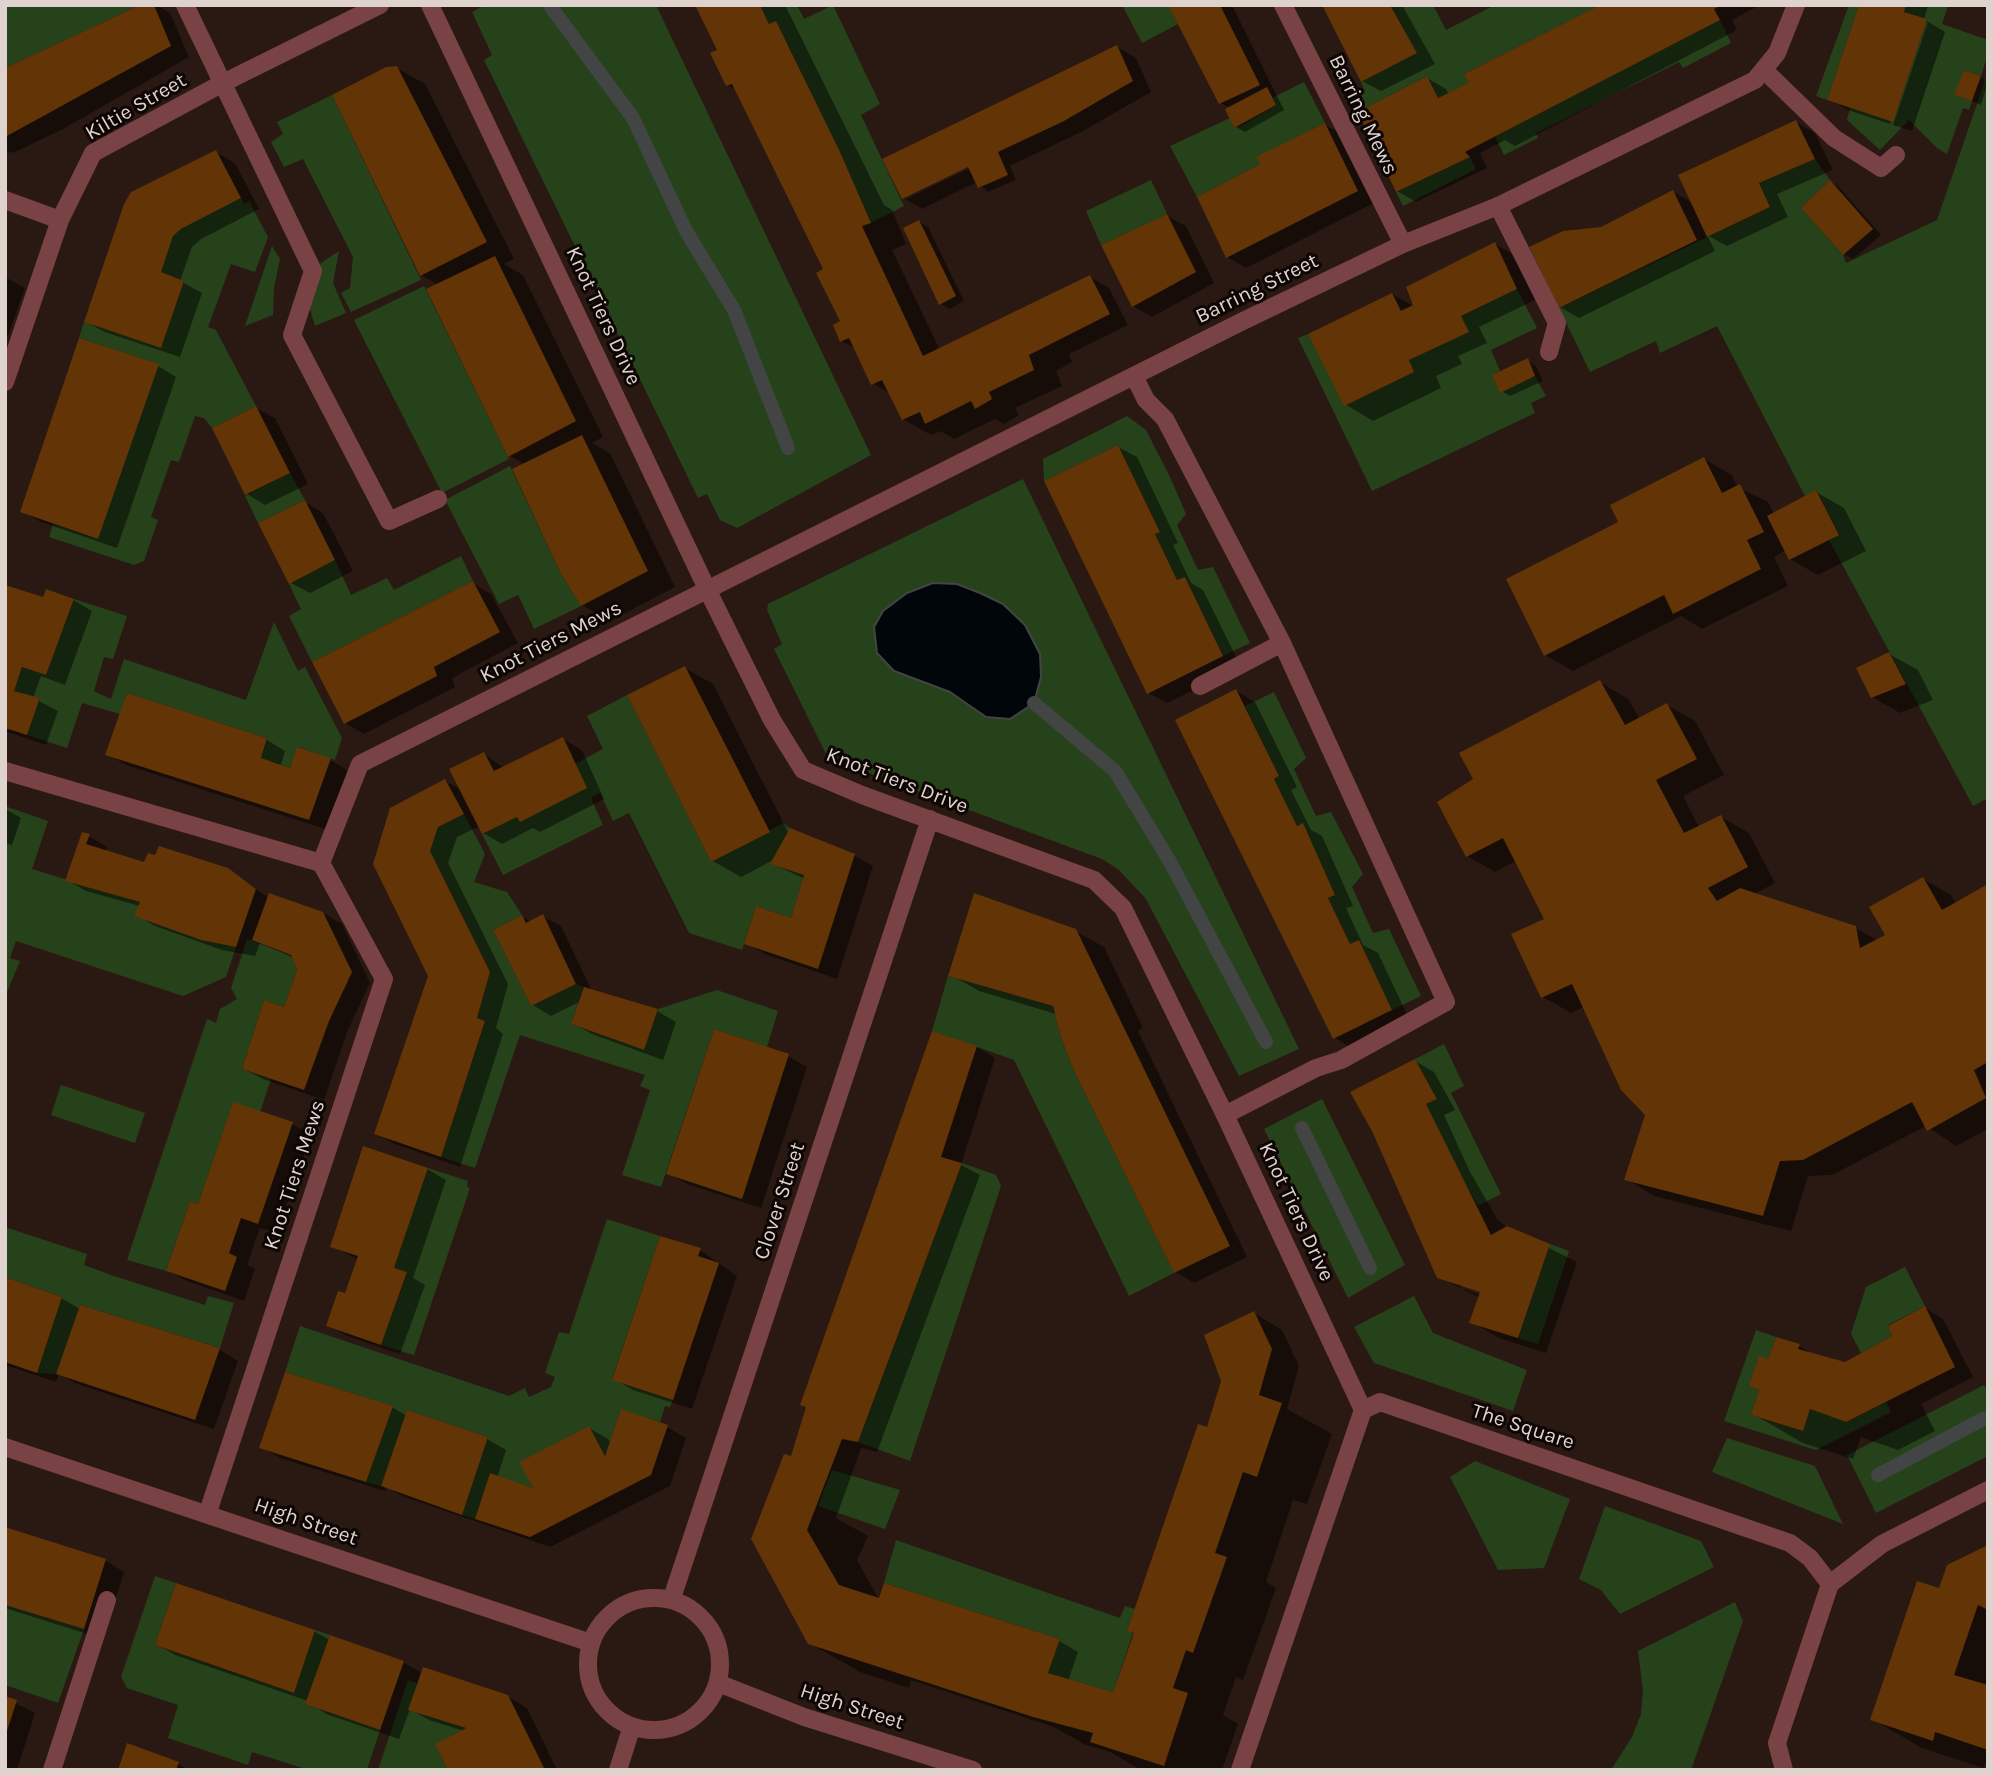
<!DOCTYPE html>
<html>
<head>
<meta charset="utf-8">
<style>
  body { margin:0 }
  #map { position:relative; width:1993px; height:1775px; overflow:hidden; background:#2a1912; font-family:Karla,sans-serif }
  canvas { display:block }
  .frame { position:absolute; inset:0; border:7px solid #dfd3ce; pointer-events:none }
</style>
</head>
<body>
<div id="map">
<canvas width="1993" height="1775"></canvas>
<div class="frame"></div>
</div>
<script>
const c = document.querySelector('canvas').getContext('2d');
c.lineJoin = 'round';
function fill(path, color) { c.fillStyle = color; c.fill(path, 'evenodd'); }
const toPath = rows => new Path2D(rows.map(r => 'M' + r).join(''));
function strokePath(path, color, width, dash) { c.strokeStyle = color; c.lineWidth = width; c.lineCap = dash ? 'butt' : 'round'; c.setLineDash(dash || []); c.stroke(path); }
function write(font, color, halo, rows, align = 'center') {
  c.font = font + ' Karla,sans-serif'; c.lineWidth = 6; c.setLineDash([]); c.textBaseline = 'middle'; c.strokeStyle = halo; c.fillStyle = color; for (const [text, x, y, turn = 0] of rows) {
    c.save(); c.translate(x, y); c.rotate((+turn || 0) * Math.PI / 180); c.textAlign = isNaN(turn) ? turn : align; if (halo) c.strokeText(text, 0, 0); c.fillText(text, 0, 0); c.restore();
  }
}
fill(toPath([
  [5,5,9,6,140,5,5,68],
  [485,5,656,5,871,455,737,528,720,520,707,494,698,498,484,60,492,55,472,12],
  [760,5,797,5,804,19,833,5,880,104,861,115,904,206,871,223,792,53,776,22,769,24],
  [1122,5,1168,5,1178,24,1142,43],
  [1390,5,1433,5,1446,30,1495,5,1600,5,1464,74,1468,83,1438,98,1427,76,1358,112,1352,99,1365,92,1361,82,1417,53],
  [1849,5,1859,5,1827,100,1816,96],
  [1906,5,1948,5,1942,24,1988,40,1988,54,1981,76,1964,70,1955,95,1972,101,1969,110,1963,108,1947,154,1937,148,1909,120,1880,150,1847,120,1850,108,1893,121,1927,20,1904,12],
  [1720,20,1731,43,1683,68,1679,62,1631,86,1536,133,1538,138,1504,155,1495,136],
  [1988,72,1988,798,1973,806,1829,540,1839,534,1817,491,1805,496,1717,326,1660,353,1656,341,1590,372,1559,308,1770,207,1759,183,1815,159,1830,180,1801,208,1843,255,1846,263,1937,220],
  [1304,82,1325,123,1257,157,1260,164,1197,197,1170,146,1230,118,1234,128,1243,125,1276,105,1272,98],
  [332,95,421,280,351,312,341,293,350,288,353,257,303,159,284,167,271,142,283,134,277,122],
  [1470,157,1476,169,1403,206,1396,192],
  [1151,180,1167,214,1101,245,1086,211],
  [241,198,244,204,249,201,268,237,255,272,231,264,208,327,216,330,256,406,212,428,204,418,195,416,179,462,171,460,163,483,151,517,158,520,144,561,134,565,49,537,53,524,97,539,158,364,79,338,84,322,161,347,184,281,161,272,173,236,181,229],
  [272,246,280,259,274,288,273,315,245,326],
  [339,251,333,283,346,313,315,326,310,309,321,263],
  [424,286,509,459,442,493,354,320],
  [1517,289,1537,328,1491,350,1500,371,1492,375,1500,392,1535,376,1546,396,1531,403,1535,413,1372,491,1298,338,1308,334,1329,375,1413,372,1409,360,1468,332,1461,316],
  [1127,416,1146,430,1170,477,1186,514,1177,525,1198,570,1213,567,1250,643,1223,656,1185,577,1177,580,1155,534,1160,531,1118,445,1044,481,1043,459],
  [510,466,560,572,581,606,534,629,518,595,499,604,445,500],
  [290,473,305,500,258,523,245,496],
  [1023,479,1299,1049,1239,1076,1146,899,1118,869,1102,859,828,758,774,649,782,644,767,610,768,604],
  [461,556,473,581,312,662,289,616,301,609,289,584,335,560,351,595,387,578,394,590],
  [74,599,127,616,113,659,104,657,94,691,111,699,124,659,246,700,274,622,298,671,305,667,342,738,335,760,298,747,290,768,261,758,267,738,127,693,120,714,82,703,67,748,27,735,40,699,14,691,22,667,46,675],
  [1274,692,1306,758,1294,769,1316,816,1331,812,1363,874,1352,887,1373,933,1389,929,1421,996,1392,1010,1374,975,1350,944,1328,898,1335,895,1302,824,1297,826,1274,779,1279,776,1245,706],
  [627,695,711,862,783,823,790,828,771,864,804,875,791,918,756,906,742,950,689,933,629,813,613,821,600,793,591,798,603,825,503,875,482,834,517,817,520,822,575,764,603,749,587,716],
  [5,806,48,821,32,869,140,902,236,947,226,977,183,996,16,941,10,958,20,961,5,997],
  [464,814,485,854,474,882,507,892,522,915,493,930,531,1006,576,984,584,987,571,1024,644,1050,658,1009,717,990,778,1011,767,1047,714,1029,661,1187,622,1175,650,1090,640,1086,645,1075,520,1035,475,1168,441,1157,485,1022,477,1018,490,972,430,851,438,827],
  [247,939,291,955,297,970,284,1007,264,1000,242,1069,271,1079,260,1112,233,1103,198,1204,190,1201,166,1271,127,1260,207,1019,216,1023,220,1009,237,999,231,988],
  [948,976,1053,1006,1061,1038,1075,1073,1174,1273,1129,1296,1014,1060,932,1031],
  [1444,1044,1464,1086,1451,1093,1501,1194,1478,1206,1451,1158,1426,1104,1437,1098,1415,1059],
  [61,1085,145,1113,135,1143,51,1115],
  [1322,1099,1405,1265,1348,1298,1264,1129],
  [962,1163,996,1175,1001,1186,910,1461,858,1442],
  [428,1168,468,1181,467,1187,470,1188,414,1355,381,1345,407,1273,394,1268],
  [607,1219,660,1236,612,1379,673,1400,670,1407,665,1406,660,1422,621,1410,605,1456,589,1426,520,1462,533,1488,490,1474,475,1519,462,1515,488,1437,407,1410,381,1486,366,1482,392,1406,285,1372,300,1326,509,1396,525,1388,529,1397,551,1387,555,1377,545,1373,559,1332,569,1334],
  [5,1227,87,1254,84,1265,114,1276,205,1305,208,1296,234,1303,220,1348,80,1305,56,1374,37,1373,62,1297,5,1277],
  [1550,1244,1569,1251,1538,1344,1518,1338],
  [1905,1267,1925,1306,1888,1325,1892,1336,1861,1353,1851,1334,1866,1287],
  [1414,1296,1433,1333,1527,1370,1513,1411,1374,1363,1354,1327],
  [1756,1330,1776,1337,1768,1359,1749,1386,1759,1390,1751,1415,1802,1431,1810,1409,1846,1422,1886,1402,1891,1412,1816,1450,1724,1421],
  [1984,1385,1988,1392,1988,1456,1876,1513,1847,1455],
  [1727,1438,1815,1466,1843,1524,1712,1472],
  [1475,1461,1570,1499,1544,1568,1498,1570,1450,1477],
  [832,1470,900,1490,885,1529,818,1506],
  [1605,1506,1701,1541,1714,1567,1620,1614,1601,1590,1579,1579],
  [896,1540,1120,1618,1125,1606,1135,1609,1127,1630,1133,1633,1113,1692,1048,1673,1060,1639,884,1583],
  [155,1576,176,1583,155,1645,220,1668,294,1693,315,1630,330,1635,305,1704,380,1730,367,1770,309,1770,252,1752,248,1765,168,1738,178,1705,127,1688,121,1677],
  [1735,1602,1743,1621,1691,1770,1611,1770,1632,1737,1641,1714,1643,1690,1638,1651],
  [5,1605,84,1629,58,1703,5,1685],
  [408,1680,417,1683,409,1710,466,1728,436,1744,448,1770,378,1770]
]), '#26421a');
const water = toPath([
  [933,583,957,584,980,593,1003,604,1025,625,1040,654,1041,677,1034,703,1010,719,986,717,950,692,894,671,877,653,874,627,883,611,907,593,933,583]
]);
fill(water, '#000609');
strokePath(water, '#434444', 2);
fill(toPath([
  [144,5,156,5,170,13,189,57,63,129,13,153,5,150,5,69],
  [697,5,785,5,884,205,892,210,906,244,892,250,940,350,1090,277,1109,288,1128,325,1069,354,1072,362,1056,371,1062,386,1015,408,1019,415,1004,424,995,419,954,439,941,431,931,435,903,419,891,394,872,383,856,349,841,341,842,322,825,270,738,91,728,85,719,50],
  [1170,5,1232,5,1284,110,1245,132,1236,127,1230,108,1220,103],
  [1324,5,1402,5,1435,64,1381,91,1362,81],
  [1604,5,1760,5,1732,20,1737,30,1515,146,1505,140,1480,153,1487,168,1416,202,1397,191,1427,78,1446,89,1449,95],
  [1862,5,1928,5,1924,20,1927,21,1945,32,1912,131,1893,125,1928,22,1924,22,1890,124,1848,110,1829,99],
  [1117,47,1136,58,1151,92,1083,131,1010,166,1016,180,988,192,977,182,922,209,904,198,884,160],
  [968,166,970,168,906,199,905,196],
  [397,68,425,84,514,259,504,264,523,275,603,437,592,443,610,453,675,587,610,621,582,605,525,465,509,455,438,285,421,275],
  [1980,77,1988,82,1981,105,1957,94],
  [1796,122,1815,133,1833,170,1777,194,1788,217,1727,246,1707,235,1715,251,1579,318,1560,307,1602,229,1673,192,1693,203],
  [1325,125,1344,135,1376,202,1246,268,1227,257,1262,165],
  [216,152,235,163,259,209,201,239,192,247,180,281,202,293,180,357,105,332,86,322],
  [1831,182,1839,187,1881,235,1853,259,1844,254],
  [1167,216,1186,226,1214,283,1152,317,1133,306],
  [919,222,928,227,964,301,950,309,941,304],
  [1495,244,1514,255,1535,300,1479,327,1487,343,1458,356,1462,364,1436,376,1441,388,1373,421,1345,404,1392,294,1418,309],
  [5,277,25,288,5,344],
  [1528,360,1536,366,1543,381,1510,396,1501,391],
  [158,366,176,377,117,548,41,522,22,511],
  [256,408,275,418,308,484,265,505,247,494,214,429],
  [1118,447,1137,457,1178,543,1173,545,1191,583,1203,590,1241,667,1167,703,1148,693],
  [1704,459,1732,475,1737,487,1768,502,1774,514,1816,492,1844,508,1866,551,1818,575,1790,559,1786,550,1774,557,1788,586,1702,629,1681,616,1573,671,1545,655,1620,523],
  [305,502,323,513,353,571,310,593,291,583],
  [472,583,491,594,518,643,452,678,455,687,364,734,345,723],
  [5,587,44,599,73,600,92,611,65,685,41,676,33,698,58,711,46,745,5,731],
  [1889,654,1918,670,1933,700,1900,713,1872,697],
  [685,668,713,684,789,834,854,855,873,866,837,979,765,954,746,943,792,920,805,879,773,864,775,859,741,877,713,861],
  [1600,682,1628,699,1640,719,1667,705,1695,721,1724,775,1683,796,1699,827,1721,817,1749,833,1775,883,1754,894,1856,928,1878,941,1888,936,1923,879,1951,895,1956,904,1988,886,1988,1129,1956,1146,1926,1126,1832,1175,1808,1176,1791,1231,1654,1196,1626,1179,1647,1114,1584,1007,1571,1013,1543,997,1546,920,1516,861,1495,872,1467,856,1475,780],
  [1236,691,1255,702,1297,787,1291,790,1311,830,1322,836,1353,906,1346,908,1363,945,1378,953,1410,1021,1353,1049,1335,1038],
  [128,695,267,740,285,751,281,765,291,770,330,760,349,771,328,830,126,765,108,754],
  [563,739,582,750,604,799,540,832,533,828,502,844,483,833,480,826,457,837,448,863,508,984,496,1028,503,1034,460,1167,395,1144,376,1134,430,976,375,864,445,781,462,790,484,754,504,768],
  [5,809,21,818,12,845,5,843],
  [89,836,107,847,106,852,145,865,227,869,269,898,323,913,342,924,370,983,347,1032,324,1100,263,1079,244,1069,285,1009,299,970,294,958,260,943,255,956,222,950,155,926,136,915,140,906,86,891,67,880],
  [542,916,561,926,592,991,657,1011,676,1022,663,1060,592,1034,573,1023,581,1001,551,1016,533,1005,522,917,531,922],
  [1075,931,1104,947,1143,1028,1138,1031,1247,1257,1194,1283,1175,1272,1056,1014,979,991,951,975],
  [933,1033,977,1047,995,1058,961,1165,980,1175,877,1452,861,1448,836,1518,868,1536,857,1560,880,1601,885,1585,1059,1641,1078,1652,1068,1681,1114,1695,1208,1429,1254,1313,1282,1330,1299,1366,1287,1409,1332,1434,1307,1504,1293,1500,1266,1582,1276,1588,1243,1680,1236,1677,1223,1715,1238,1724,1222,1770,1141,1770,1110,1752,1086,1745,1054,1727,911,1680,909,1688,860,1672,809,1643,792,1458],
  [788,1056,807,1067,761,1208,687,1184,668,1173],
  [1415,1061,1434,1072,1455,1110,1444,1115,1469,1170,1497,1219,1508,1228,1577,1262,1546,1353,1499,1338,1472,1322,1480,1298,1439,1277],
  [1461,1284,1489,1293,1488,1297,1461,1288],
  [292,1124,311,1135,277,1233,260,1228,247,1265,255,1269,244,1301,187,1281,168,1271,199,1206],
  [427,1169,446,1180,413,1278,425,1285,400,1354,347,1336,328,1325,346,1295,359,1260,332,1246],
  [700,1250,737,1276,692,1409,633,1390,614,1379],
  [5,1279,61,1298,80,1309,220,1350,238,1361,214,1429,77,1384,59,1374,56,1382,5,1365],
  [1925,1308,1943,1319,1973,1377,1921,1404,1935,1431,1898,1450,1861,1437,1853,1459,1803,1443,1753,1414,1769,1362,1799,1346,1817,1356,1845,1364,1895,1336],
  [392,1407,407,1416,487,1439,506,1450,497,1478,536,1491,589,1428,608,1439,611,1444,667,1427,686,1438,670,1486,550,1547,402,1496,387,1487,385,1491,280,1458,262,1447],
  [5,1527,106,1561,124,1572,103,1639,5,1608],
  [1988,1547,1988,1760,1983,1768,1922,1748,1872,1719,1940,1591],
  [177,1586,315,1632,330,1640,403,1662,423,1674,508,1697,527,1708,557,1770,449,1770,464,1731,429,1720,410,1709,399,1739,326,1714,308,1701,175,1655,157,1644],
  [5,1698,35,1713,17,1770,5,1770],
  [178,1764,189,1770,120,1770]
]), '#0007');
strokePath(toPath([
  [551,7,633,118,686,231,734,310,788,448],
  [1034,703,1115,771,1169,860,1266,1042],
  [1302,1128,1370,1268],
  [1878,1475,1983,1419]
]), '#434444', 14);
fill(toPath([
  [140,5,154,5,171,46,5,137,5,68],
  [695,5,760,5,769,24,776,21,840,152,871,223,862,226,923,356,1090,275,1110,314,1029,355,1034,370,989,392,992,399,975,409,971,401,925,424,920,412,902,420,882,380,871,385,849,338,840,342,833,325,840,321,816,273,823,269,732,84,726,86,710,53,717,50],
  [1168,5,1220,5,1260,85,1219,104],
  [1322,5,1390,5,1417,53,1361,82],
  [1600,5,1721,5,1714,9,1720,20,1465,152,1470,157,1396,192,1358,112,1427,76,1438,98,1468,83,1464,74],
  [1859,5,1906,5,1904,12,1927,19,1893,122,1827,100],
  [1117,45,1133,81,1064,121,998,152,1008,175,978,188,968,167,902,199,882,159],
  [397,66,487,242,420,276,332,95,386,67],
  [1964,70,1981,76,1972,101,1954,95],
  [1267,87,1276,105,1234,128,1225,109],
  [1796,120,1815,159,1759,183,1770,207,1707,237,1678,175],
  [1325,123,1358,191,1226,258,1197,197,1260,164,1256,157],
  [216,150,241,198,181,229,173,236,161,272,184,281,161,348,84,322,124,204,131,192],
  [1830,180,1873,229,1843,255,1801,208],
  [1673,190,1697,240,1559,308,1529,247,1563,231,1601,227],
  [1167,214,1196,272,1132,307,1101,245],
  [919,220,956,296,939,305,903,228],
  [1495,242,1517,289,1461,316,1469,332,1409,360,1414,372,1344,406,1308,334,1392,293,1401,311,1413,305,1406,287],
  [495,256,576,421,508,457,426,289],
  [79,338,159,364,98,539,20,512],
  [1528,358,1535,376,1500,393,1492,375],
  [256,406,290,473,245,495,212,428],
  [582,435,648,571,581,606,560,572,512,469],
  [1118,445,1160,532,1155,534,1177,580,1185,577,1223,656,1147,694,1044,481],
  [1704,457,1722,493,1740,484,1764,532,1747,540,1761,569,1673,614,1664,595,1544,656,1506,579,1618,522,1610,505],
  [1816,490,1839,535,1789,560,1767,516],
  [305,500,335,560,289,584,258,523],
  [473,581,500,632,434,667,437,676,344,724,312,662],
  [5,585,43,597,46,589,74,599,46,675,22,667,14,691,40,698,27,735,5,728],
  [1889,652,1906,684,1871,698,1856,668],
  [685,666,770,832,711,862,627,695],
  [1600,680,1625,725,1667,703,1697,759,1656,780,1684,833,1721,815,1748,867,1708,888,1717,901,1740,888,1856,926,1860,948,1885,935,1869,907,1923,877,1942,910,1988,884,1988,1062,1974,1070,1986,1098,1927,1131,1912,1102,1803,1160,1780,1161,1763,1216,1624,1180,1645,1115,1621,1090,1572,984,1541,998,1511,934,1544,919,1503,838,1466,857,1437,802,1473,779,1459,753],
  [1236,689,1279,776,1274,779,1297,826,1303,823,1335,895,1328,898,1350,944,1359,940,1392,1010,1333,1039,1175,720],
  [127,693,267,738,261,758,290,768,297,747,331,758,309,820,105,755],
  [563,737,587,788,520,822,517,817,482,834,449,769,484,752,494,771],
  [445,779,464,814,438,827,430,851,490,972,477,1018,485,1021,441,1157,374,1134,428,976,373,864,390,808],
  [790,828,855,854,818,969,744,944,756,906,791,918,804,875,770,864],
  [82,832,90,834,86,844,144,862,148,853,155,855,159,846,228,868,256,889,236,947,201,940,134,916,140,902,65,881],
  [269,893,323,912,352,972,329,1021,304,1090,242,1069,264,1000,284,1007,297,970,291,955,252,940],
  [974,893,1076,929,1230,1246,1174,1273,1075,1073,1061,1038,1053,1006,948,976],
  [543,914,576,984,531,1006,493,930,522,915,526,923],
  [584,987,658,1009,644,1050,571,1024],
  [714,1029,789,1054,742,1199,666,1174],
  [932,1031,977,1046,941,1157,962,1163,858,1442,842,1439,807,1530,839,1585,879,1598,884,1583,1060,1639,1048,1673,1113,1692,1134,1633,1127,1631,1198,1424,1207,1427,1221,1381,1204,1335,1254,1311,1272,1349,1259,1395,1282,1403,1257,1477,1243,1472,1215,1553,1227,1557,1193,1653,1186,1650,1173,1688,1188,1693,1164,1766,1090,1742,1093,1733,1033,1717,808,1644,751,1539,784,1454,791,1456,806,1407,800,1405],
  [1415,1059,1437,1099,1426,1104,1491,1235,1507,1226,1550,1244,1518,1338,1469,1323,1480,1292,1437,1278,1372,1131,1350,1092],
  [233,1102,293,1122,258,1224,241,1218,229,1253,237,1257,225,1291,166,1271,190,1201,198,1204],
  [363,1146,428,1168,394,1268,407,1272,381,1345,326,1326,338,1291,345,1293,358,1256,330,1247],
  [660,1236,701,1248,698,1256,719,1263,673,1400,612,1380],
  [5,1277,62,1297,37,1373,5,1362],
  [80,1305,220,1348,195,1420,56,1374],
  [1925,1306,1955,1367,1846,1422,1810,1409,1803,1431,1751,1415,1759,1390,1749,1386,1759,1356,1768,1359,1776,1337,1800,1344,1798,1349,1845,1362,1892,1336,1888,1326],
  [285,1372,393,1406,366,1482,259,1448],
  [621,1409,668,1425,651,1475,530,1537,475,1519,490,1473,533,1488,519,1462,589,1426,605,1456],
  [407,1410,488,1437,462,1515,381,1486],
  [5,1527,106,1559,84,1629,5,1605],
  [1988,1545,1988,1604,1986,1609,1978,1605,1954,1675,1988,1685,1988,1750,1935,1732,1933,1741,1870,1720,1917,1581,1939,1588,1947,1565],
  [176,1583,315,1630,294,1693,155,1645],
  [330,1635,404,1661,380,1730,305,1704],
  [423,1667,508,1695,545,1770,448,1770,435,1744,466,1728,408,1710],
  [5,1696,17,1700,6,1734,5,1734],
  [127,1743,179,1762,176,1770,118,1770]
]), '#623406');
strokePath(toPath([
  [185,5,313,271,292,335,389,521,438,499],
  [1765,71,1834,138,1881,168,1896,155],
  [1498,206,1557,323,1549,352],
  [1134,376,1146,400,1165,419,1282,643,1446,1002,1341,1060,1316,1068,1225,1115],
  [1200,686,1282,643]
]), '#794345', 18);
strokePath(toPath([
  [430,5,707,589,772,720,803,770,862,795,1094,880,1123,908,1225,1115,1363,1410],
  [1283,5,1403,244],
  [5,200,60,220],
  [5,382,60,220,93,153,221,84,380,5],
  [5,771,321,863,384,979,208,1512],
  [321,863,360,764,1241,322,1403,244,1498,206,1755,80,1777,53,1796,5],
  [5,1447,591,1643],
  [1830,1584,1882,1544,1988,1490],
  '588 1664a66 66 0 1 1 132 0a66 66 0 1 1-132 0Z',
  [672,1598,930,819],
  [718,1683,804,1717,973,1770],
  [52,1770,107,1600],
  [618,1770,632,1726],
  [1240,1770,1363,1410,1380,1402,1790,1543,1810,1558,1830,1584],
  [1784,1770,1777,1743,1830,1584]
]), '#794345', 18);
write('21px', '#dfd3ce', '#0d0604', [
  ["Kiltie Street",136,107,-30],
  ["Barring Mews",1363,115,64],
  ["Barring Street",1257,289,-26],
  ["Knot Tiers Drive",603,316,65],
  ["Knot Tiers Mews",551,642,-27],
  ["Knot Tiers Drive",897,781,21],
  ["Knot Tiers Mews",295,1175,-72],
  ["Clover Street",780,1201,-72],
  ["Knot Tiers Drive",1296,1212,65],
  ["The Square",1523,1427,18],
  ["High Street",306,1522,19],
  ["High Street",852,1707,18]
]);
</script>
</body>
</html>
